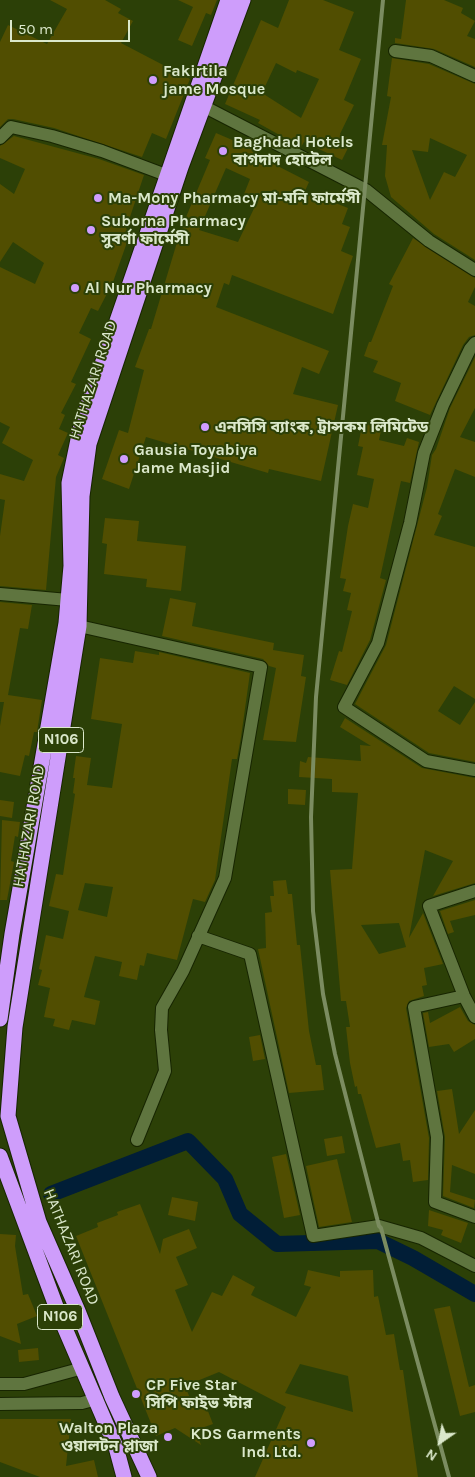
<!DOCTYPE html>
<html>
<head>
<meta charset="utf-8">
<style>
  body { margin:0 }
  #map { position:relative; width:475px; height:1477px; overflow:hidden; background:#2c4007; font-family:Karla,sans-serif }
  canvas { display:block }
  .north { position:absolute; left:415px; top:1417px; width:50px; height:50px; -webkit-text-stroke:4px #2c4007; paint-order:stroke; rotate:213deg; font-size:14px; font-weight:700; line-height:20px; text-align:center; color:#dbe8cb }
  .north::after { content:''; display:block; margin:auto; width:18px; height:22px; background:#dbe8cb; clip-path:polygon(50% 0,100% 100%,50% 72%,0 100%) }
  .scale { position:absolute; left:10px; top:20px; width:120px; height:22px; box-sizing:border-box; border:2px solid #dbe8cb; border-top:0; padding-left:6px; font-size:15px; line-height:18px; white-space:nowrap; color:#dbe8cb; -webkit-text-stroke:4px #2c4007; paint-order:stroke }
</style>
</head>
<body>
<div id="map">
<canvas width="475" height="1477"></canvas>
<div class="north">N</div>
<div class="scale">50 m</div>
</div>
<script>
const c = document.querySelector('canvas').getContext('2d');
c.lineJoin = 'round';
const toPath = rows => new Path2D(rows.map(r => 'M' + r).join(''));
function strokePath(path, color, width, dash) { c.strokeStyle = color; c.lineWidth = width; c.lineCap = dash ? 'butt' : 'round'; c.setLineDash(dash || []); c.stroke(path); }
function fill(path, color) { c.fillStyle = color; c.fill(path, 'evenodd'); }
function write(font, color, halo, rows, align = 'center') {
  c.font = font + ' Karla,"Noto Sans Bengali",sans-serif'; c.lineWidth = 4; c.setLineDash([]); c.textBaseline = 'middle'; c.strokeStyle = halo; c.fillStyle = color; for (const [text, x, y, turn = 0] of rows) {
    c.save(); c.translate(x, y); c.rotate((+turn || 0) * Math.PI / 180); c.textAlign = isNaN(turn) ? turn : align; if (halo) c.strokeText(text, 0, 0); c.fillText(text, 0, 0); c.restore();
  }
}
strokePath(toPath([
  [51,1194,188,1141,225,1179,240,1214,277,1244,378,1241,413,1258,475,1294]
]), '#011e37', 16);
fill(toPath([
  [50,0,105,0,121,9,118,13,133,21,121,43,190,79,166,139,152,133,142,157,54,128,13,119,8,119,0,127,0,42,8,25,47,44,67,9],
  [178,0,217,0,211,15,206,13,192,46,178,40,193,7],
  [289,0,323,0,354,12,339,50,361,59,344,100,354,105,340,134,352,140,342,160,304,142,301,147,258,123,260,120,225,104,261,20,278,28],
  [276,63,296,73,297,70,319,79,301,118,262,93],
  [406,0,444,0,463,8,461,13,475,21,467,36,475,39,475,67,434,49,395,43,395,38,401,39],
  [392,58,429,64,475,84,475,260,434,234,391,197,385,176,387,145,382,145,391,97,387,96],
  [430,138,467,155,455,177,444,172,430,200,412,150,428,152],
  [216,133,258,151,256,155,309,182,305,191,348,208,342,224,350,227,341,251,353,256,333,314,232,275,229,285,224,283,216,307,329,351,319,374,302,367,293,394,338,405,321,481,269,469,268,473,146,437,129,489,102,479,119,430,128,433,144,370,135,367,149,329,151,329,181,229,210,160,205,158],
  [226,168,250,179,244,194,258,200,238,242,199,230],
  [14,136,99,159,144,175,126,229,131,231,113,282,98,311,91,308,79,333,91,339,71,382,76,384,61,413,65,415,59,429,68,433,58,455,64,458,56,477,46,590,0,586,0,536,5,500,0,499,0,474,24,481,33,460,2,443,10,427,0,422,0,267,35,284,44,263,13,242,0,262,0,184,14,194,25,169,0,158,0,146],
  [413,238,475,278,475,287,468,302,475,306,475,335,469,337,463,345,430,415,395,401,401,383,373,372,378,361,364,356,369,342,371,342,393,286,389,284],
  [475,357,475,408,460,437,475,442,475,477,455,469,438,514,442,516,434,535,475,547,475,699,454,686,438,711,460,725,475,702,475,762,429,753,355,704,386,645,427,487,432,455,436,449,450,408],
  [363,421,382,426,379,440,404,446,407,438,419,442,410,483,401,481,380,578,386,580,370,640,347,685,330,680,339,651,342,652,352,611,347,610,351,593,343,591,346,579,340,578,348,526,353,504,368,508,374,479,357,475,363,447,358,446],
  [105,518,139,521,137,541,186,546,181,591,146,587,147,579,104,574,107,544,102,543],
  [170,598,196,603,192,626,274,643,273,650,304,655,301,676,306,677,296,742,263,740,276,668,269,666,263,659,162,636],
  [0,602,32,605,28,629,20,628,8,695,42,700,37,732,34,732,29,756,25,755,20,776,0,772,0,726,4,702,0,702],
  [135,651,159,655,159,652,250,673,241,737,237,759,232,759,215,880,205,902,193,899,177,960,147,953,144,966,140,965,137,980,119,976,122,962,95,956,84,997,100,1001,95,1025,72,1020,69,1030,53,1026,55,1019,44,1017,50,988,38,985,42,970,39,969,46,935,63,939,69,911,49,906,56,874,63,875,75,794,73,793,75,778,73,778,76,756,91,758,87,785,112,788,122,724,91,719,100,658,133,663],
  [85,883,113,887,107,917,78,910],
  [345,718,422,768,475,778,475,883,433,896,453,861,425,850,409,938,423,913,443,964,424,968,427,985,422,986,424,996,409,1001,406,1008,429,1138,428,1180,413,1182,410,1160,403,1161,400,1143,376,1148,361,1094,358,1094,357,1086,355,1087,350,1063,346,1027,350,1027,346,1001,341,1001,330,870,352,869,358,793,332,792,332,779,299,777,300,761,306,763,308,757,361,761,360,745,371,746,340,727],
  [399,923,406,947,379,954,361,925],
  [288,789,306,790,305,805,288,804],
  [0,800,14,802,12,818,0,816],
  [2,820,20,822,18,837,15,836,11,861,14,862,7,900,0,900],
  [286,880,288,894,292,894,297,945,300,945,309,1031,316,1065,321,1065,324,1090,289,1093,258,949,266,948,265,913,272,912,270,896,274,896,273,881],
  [475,900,475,915,450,921,454,932,448,934,440,911],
  [460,1007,468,1021,475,1025,475,1039,454,1052,449,1044,429,1047,423,1013,428,1012,430,1023],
  [260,1035,265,1059,253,1061,249,1037],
  [452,1089,459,1134,475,1110,475,1174,452,1165,450,1192,475,1200,474,1208,443,1196,445,1137,437,1091],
  [342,1136,345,1153,327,1156,324,1139],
  [286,1154,300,1215,284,1218,272,1157],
  [337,1159,352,1222,319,1227,306,1166],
  [172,1197,198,1202,195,1221,168,1215],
  [140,1204,160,1254,163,1239,189,1229,197,1248,176,1257,188,1285,175,1290,192,1332,212,1292,222,1296,233,1275,255,1287,251,1295,296,1317,311,1287,304,1285,308,1270,340,1277,340,1271,373,1270,374,1297,378,1296,386,1335,394,1334,400,1370,403,1370,418,1477,255,1477,286,1407,219,1372,185,1386,195,1410,206,1406,213,1424,196,1430,201,1445,175,1428,156,1436,76,1236,98,1227,97,1223,118,1215,117,1212],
  [300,1364,348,1376,353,1412,285,1393],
  [429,1210,468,1223,461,1243,441,1235,443,1230,428,1226],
  [0,1234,16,1235,15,1246,23,1295,28,1294,37,1316,17,1324,21,1344,0,1336],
  [450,1306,469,1387,475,1385,475,1412,460,1416,434,1309],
  [38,1348,39,1360,19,1362,18,1350],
  [0,1419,71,1419,66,1466,94,1460,98,1477,40,1477,0,1462]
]), '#514e01');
const street = toPath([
  [395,51,431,56,475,76],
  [203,106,366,190,429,241,475,270],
  [0,138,11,127,52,136,102,151,166,175],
  [475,343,470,349,443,405,424,453,410,523,378,643,344,707,426,761,475,770],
  [0,594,68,600],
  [79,626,261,667,225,878,183,971,162,1008,161,1030,165,1071,137,1140],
  [475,891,429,906,464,996,475,1017],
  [198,936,250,954,313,1236,379,1226,421,1238,475,1266],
  [464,996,414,1007,437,1137,435,1202,475,1217]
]);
const secondary = toPath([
  [0,1384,24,1384,83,1368],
  [0,1404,82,1403,97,1399]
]);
const highway = toPath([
  [0,1019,12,934,66,623,71,566,69,483,81,425,228,0],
  [0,1156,60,1317,116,1447,124,1477],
  [149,1477,112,1397,78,1311,39,1222,8,1116,15,1027,79,626,82,496,89,444,181,167,243,0]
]);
strokePath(street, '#172500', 14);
strokePath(secondary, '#172500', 14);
strokePath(highway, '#172500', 17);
strokePath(street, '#5f753f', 12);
strokePath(secondary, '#5f753f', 12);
strokePath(highway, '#ce9dfb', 15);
strokePath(toPath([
  [383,0,316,697,311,817,313,911,323,994,335,1054,379,1226,381,1228,449,1477]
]), '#7b8c60', 4);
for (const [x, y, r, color] of [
  [153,80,5,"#d09dff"],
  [223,151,5,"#d09dff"],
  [98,198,5,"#d09dff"],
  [91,230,5,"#d09dff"],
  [75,288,5,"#d09dff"],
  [205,427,5,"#d09dff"],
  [124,459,5,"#d09dff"],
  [136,1394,5,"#d09dff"],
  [168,1437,5,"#d09dff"],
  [311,1443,5,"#d09dff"]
]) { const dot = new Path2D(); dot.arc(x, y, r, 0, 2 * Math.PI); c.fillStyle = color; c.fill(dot); strokePath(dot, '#2c4007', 2); }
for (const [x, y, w] of [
  [61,740,45],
  [60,1317,45]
]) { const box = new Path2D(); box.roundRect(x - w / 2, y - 12.5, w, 25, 4); c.fillStyle = '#2c4007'; c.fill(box); strokePath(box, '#dbe8cb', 1); }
write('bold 15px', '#dbe8cb', null, [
  ["N106",61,740],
  ["N106",60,1317]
]);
write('bold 16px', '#dbe8cb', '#2c4007', [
  ["Fakirtila",163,71],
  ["jame Mosque",163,89],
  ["Baghdad Hotels",233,142],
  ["বাগদাদ হোটেল",233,160],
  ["Ma-Mony Pharmacy মা-মনি ফার্মেসী",108,198],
  ["Suborna Pharmacy",101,221],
  ["সুবর্ণা ফার্মেসী",101,239],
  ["Al Nur Pharmacy",85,288],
  ["এনসিসি ব্যাংক, ট্রান্সকম লিমিটেড",215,427],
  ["Gausia Toyabiya",134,450],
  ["Jame Masjid",134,468],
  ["CP Five Star",146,1385],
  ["সিপি ফাইভ স্টার",146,1403],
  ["Walton Plaza",158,1428,"right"],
  ["ওয়ালটন প্লাজা",158,1446,"right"],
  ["KDS Garments",301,1434,"right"],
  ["Ind. Ltd.",301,1452,"right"]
], 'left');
write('16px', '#dbe8cb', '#2c4007', [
  ["HATHAZARI ROAD",93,380,-72],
  ["HATHAZARI ROAD",29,826,-80],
  ["HATHAZARI ROAD",71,1247,68]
]);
</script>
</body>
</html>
